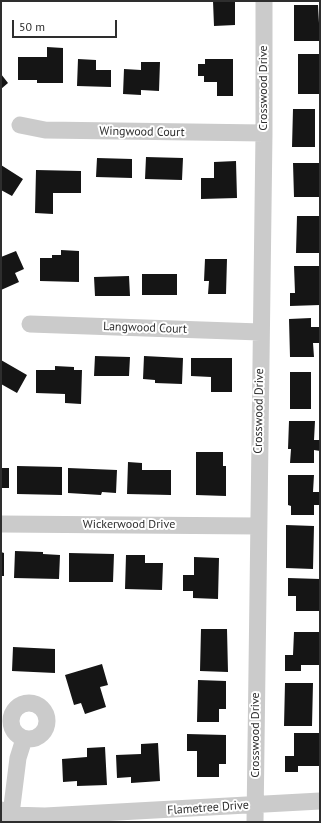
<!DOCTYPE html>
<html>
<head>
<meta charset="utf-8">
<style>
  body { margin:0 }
  #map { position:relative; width:321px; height:823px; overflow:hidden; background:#fff; font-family:"PT Sans",sans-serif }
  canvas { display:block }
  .frame { position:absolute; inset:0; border:2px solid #2e2e2e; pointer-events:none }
  .scale { position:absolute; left:12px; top:20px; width:105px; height:18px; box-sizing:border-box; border:2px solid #2e2e2e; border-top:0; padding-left:5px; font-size:12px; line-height:14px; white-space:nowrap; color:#2e2e2e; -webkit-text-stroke:3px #fff; paint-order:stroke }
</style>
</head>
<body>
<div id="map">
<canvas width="321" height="823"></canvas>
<div class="frame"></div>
<div class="scale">50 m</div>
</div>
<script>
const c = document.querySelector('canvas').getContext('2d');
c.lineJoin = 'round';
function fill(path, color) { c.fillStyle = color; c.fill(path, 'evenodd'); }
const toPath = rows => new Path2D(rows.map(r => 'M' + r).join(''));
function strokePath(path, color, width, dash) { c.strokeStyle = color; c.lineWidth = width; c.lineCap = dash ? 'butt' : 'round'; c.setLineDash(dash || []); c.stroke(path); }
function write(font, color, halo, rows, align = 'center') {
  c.font = font + ' "PT Sans",sans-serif'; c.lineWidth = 4; c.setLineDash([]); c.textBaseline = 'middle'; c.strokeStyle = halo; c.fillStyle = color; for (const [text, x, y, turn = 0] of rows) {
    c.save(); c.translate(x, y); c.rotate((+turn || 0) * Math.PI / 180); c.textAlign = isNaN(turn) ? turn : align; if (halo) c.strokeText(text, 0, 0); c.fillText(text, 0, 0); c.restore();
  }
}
fill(toPath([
  [213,1,235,1,235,25,214,26],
  [294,5,318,5,320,41,294,41],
  [47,47,63,48,63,83,37,83,37,80,18,80,18,57,47,57],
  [298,54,320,54,320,94,298,94],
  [78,59,96,60,96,70,111,70,111,87,77,86],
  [205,59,233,59,233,96,217,96,217,82,204,82,204,76,198,76,198,64,205,64],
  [141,62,160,62,159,91,141,90,141,95,123,94,124,69,141,70],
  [1,74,8,83,1,89],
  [293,109,315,109,315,147,292,147],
  [146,157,183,158,182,180,145,179],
  [97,158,132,159,132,178,96,177],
  [236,161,237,198,201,199,201,178,214,178,214,162],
  [293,163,319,163,319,197,294,197],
  [1,165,23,179,12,196,1,190],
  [36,170,81,171,81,193,53,193,53,214,35,213],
  [297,216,319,216,319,253,296,253],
  [61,250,79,251,79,282,40,281,40,258,52,258,52,255,61,255],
  [16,251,24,269,15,273,19,282,1,290,1,257],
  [205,259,227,259,226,294,208,294,209,281,204,281],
  [294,266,320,266,320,305,290,306,290,293,295,293],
  [142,274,177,274,177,295,142,295],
  [129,276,130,296,95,296,94,277],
  [311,318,311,327,320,327,320,343,313,343,314,357,290,357,289,319],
  [95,356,130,357,129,376,94,376],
  [144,356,183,358,182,384,155,383,155,380,143,379],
  [191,358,232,358,232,392,211,392,211,377,191,376],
  [1,360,27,375,17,393,1,384],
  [55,366,74,367,74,370,82,370,81,404,65,403,65,394,36,393,36,370,55,370],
  [290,372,311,372,311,409,290,409],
  [289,421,315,421,314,440,320,440,320,451,314,450,314,463,290,463,291,449,288,449],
  [196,452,223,452,223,466,226,466,226,496,196,495],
  [128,462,142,463,142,470,171,470,171,495,127,494],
  [17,466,62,467,62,495,17,494],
  [1,468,9,468,9,488,1,488],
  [68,468,117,470,116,493,102,492,101,495,68,493],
  [288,475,314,475,313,492,320,492,320,505,314,505,314,515,291,515,291,506,288,505],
  [286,525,314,526,313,569,286,568],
  [15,551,43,552,43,554,60,555,59,579,14,578],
  [1,552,4,553,4,576,1,576],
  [69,553,114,554,113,582,69,582],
  [126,555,145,555,145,563,163,563,162,590,125,589],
  [194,557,219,558,218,599,193,598,193,591,183,591,183,575,194,575],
  [288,578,320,579,320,611,296,611,296,596,288,596],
  [201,629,227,629,228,672,200,671],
  [294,632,320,632,320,665,301,665,301,671,285,671,285,655,293,655],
  [13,647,55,649,55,673,12,671],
  [102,664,108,685,100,687,106,707,85,714,81,703,74,705,65,675],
  [198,680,226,681,226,709,219,709,219,722,197,722],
  [285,683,313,683,312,726,284,726],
  [294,733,320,733,320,766,298,766,298,772,285,772,285,756,294,756],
  [187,734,226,735,226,764,219,764,219,777,197,777,197,751,187,751],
  [158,743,160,781,131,783,131,777,117,778,116,755,141,754,141,744],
  [105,747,107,785,77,786,77,781,63,782,62,759,87,757,87,748]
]), '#151515');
strokePath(toPath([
  [20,125,45,130,264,133],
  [30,324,260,332],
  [1,524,258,526],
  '11 721a18 18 0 1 1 36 0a18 18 0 1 1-36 0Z',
  [1,810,10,815,45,816,320,801],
  [10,822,18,758,24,739],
  [255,822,264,133,264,1]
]), '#cbcbcb', 17);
write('12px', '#2e2e2e', '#fff', [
  ["Crosswood Drive",264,88,-90],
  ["Wingwood Court",142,132,1],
  ["Langwood Court",145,328,2],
  ["Crosswood Drive",259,411,-89],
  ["Wickerwood Drive",129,525],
  ["Crosswood Drive",256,735,-90],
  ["Flametree Drive",208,808,-4]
]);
</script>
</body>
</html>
